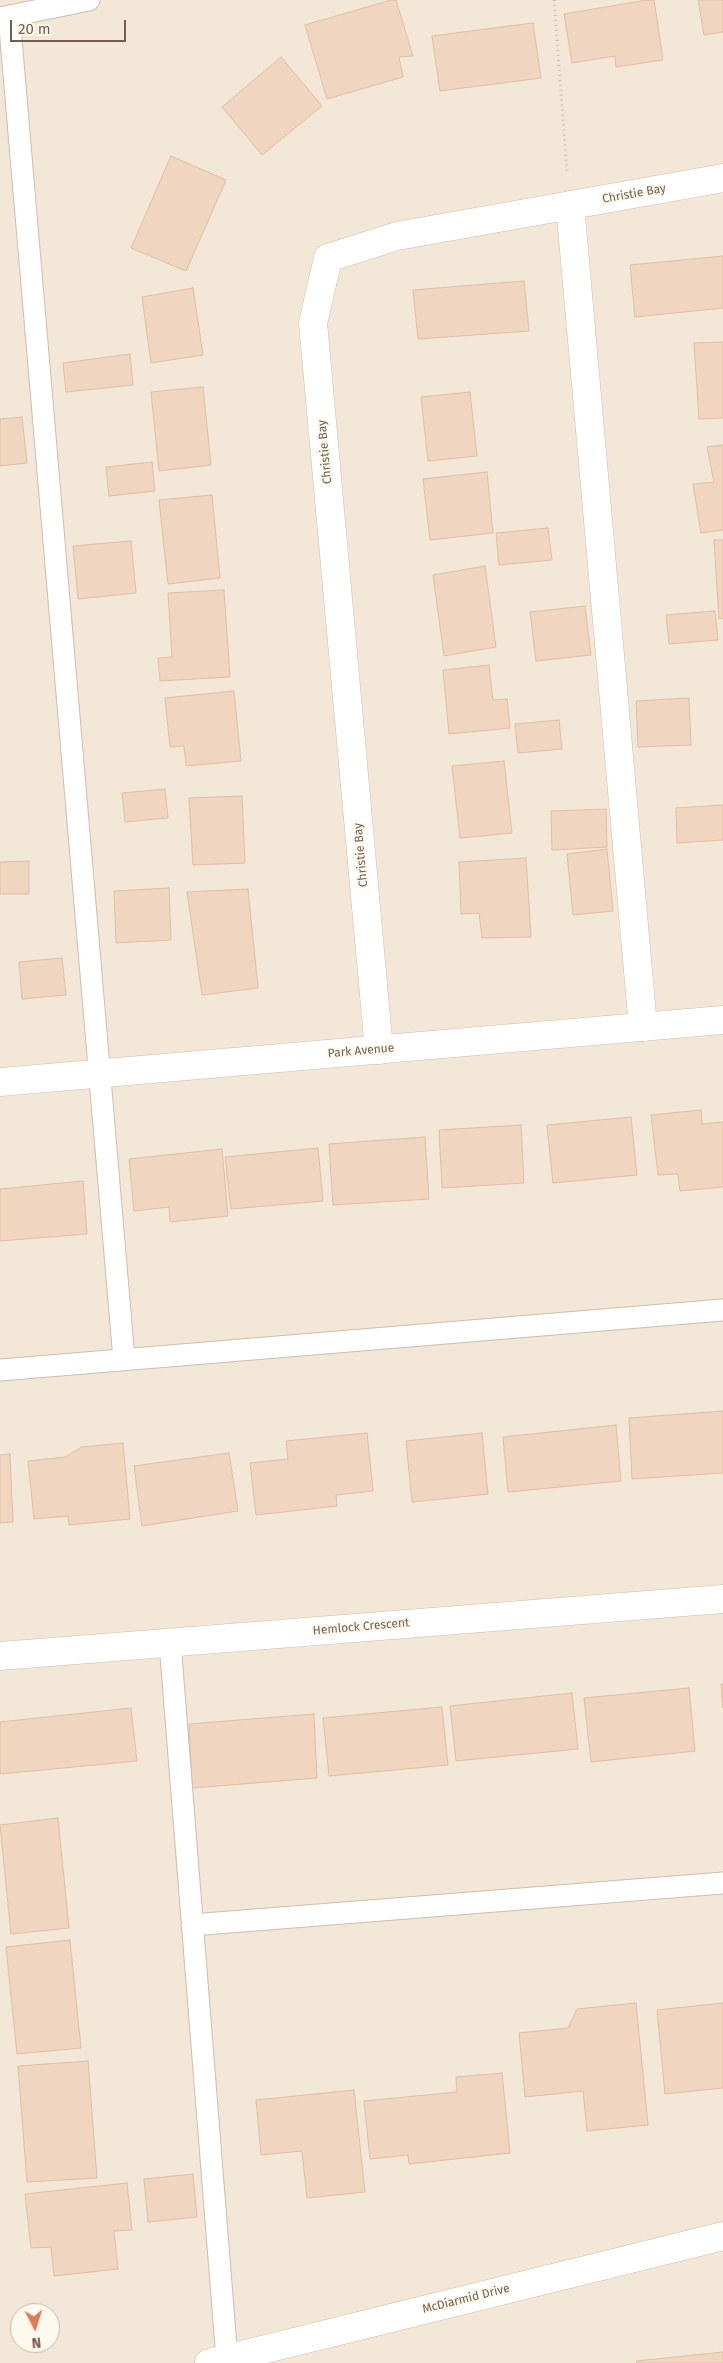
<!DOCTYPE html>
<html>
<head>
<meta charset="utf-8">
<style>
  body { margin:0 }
  #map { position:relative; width:723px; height:2363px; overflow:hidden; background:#fbf5e8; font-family:"Fira Sans",sans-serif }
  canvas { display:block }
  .north { position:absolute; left:10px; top:2303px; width:50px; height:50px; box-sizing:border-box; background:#fef9ee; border:1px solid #c7bbae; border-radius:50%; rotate:175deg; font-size:14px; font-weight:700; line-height:20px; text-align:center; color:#755d4d }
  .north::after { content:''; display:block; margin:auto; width:18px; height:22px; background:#df7b54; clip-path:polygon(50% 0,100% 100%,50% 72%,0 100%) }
  .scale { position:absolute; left:10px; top:20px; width:116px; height:22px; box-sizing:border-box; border:2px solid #755d4d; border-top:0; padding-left:6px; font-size:15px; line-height:18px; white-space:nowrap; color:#755d4d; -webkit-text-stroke:4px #fef9ee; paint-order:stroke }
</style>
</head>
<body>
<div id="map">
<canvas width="723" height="2363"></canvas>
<div class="north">N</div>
<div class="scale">20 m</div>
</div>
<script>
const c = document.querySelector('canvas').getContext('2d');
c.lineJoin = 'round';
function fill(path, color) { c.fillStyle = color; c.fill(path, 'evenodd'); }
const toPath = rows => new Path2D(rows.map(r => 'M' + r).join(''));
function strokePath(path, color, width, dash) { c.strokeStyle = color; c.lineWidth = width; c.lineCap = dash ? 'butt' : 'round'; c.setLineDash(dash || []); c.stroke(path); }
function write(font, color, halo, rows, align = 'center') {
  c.font = font + ' "Fira Sans",sans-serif'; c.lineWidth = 4; c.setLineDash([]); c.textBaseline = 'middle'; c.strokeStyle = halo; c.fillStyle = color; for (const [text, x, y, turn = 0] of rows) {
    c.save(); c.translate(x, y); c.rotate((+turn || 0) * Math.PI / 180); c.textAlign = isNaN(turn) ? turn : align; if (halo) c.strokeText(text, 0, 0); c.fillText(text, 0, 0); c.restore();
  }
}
fill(toPath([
  [0,0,723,0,723,2363,0,2363],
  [20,2313,50,2313,50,2343,20,2343]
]), '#f3e7d7');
const building = toPath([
  [391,0,396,0,413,56,399,57,403,77,327,99,305,25,391,0],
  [647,0,654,0,663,60,616,67,615,56,572,63,564,14,647,0],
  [698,0,723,0,723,32,704,35,698,0],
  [533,23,541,78,440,91,432,36,533,23],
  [281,57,322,106,262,155,222,107,281,57],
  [171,156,226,180,186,271,131,248,171,156],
  [723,256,723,308,635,317,630,265,723,256],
  [524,281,529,331,418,339,413,290,524,281],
  [193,288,203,355,151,363,142,297,193,288],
  [723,342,723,418,699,419,694,343,723,342],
  [130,354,133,385,66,392,63,363,130,354],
  [203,387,211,465,159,471,151,392,203,387],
  [470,392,477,456,428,461,421,397,470,392],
  [22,417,27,463,0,466,0,419,22,417],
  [723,445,723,530,701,533,693,484,714,482,707,447,723,445],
  [152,462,155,491,109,496,106,467,152,462],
  [487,472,493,533,430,540,423,479,487,472],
  [212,495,220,578,168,584,159,500,212,495],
  [548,528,552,560,499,565,496,533,548,528],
  [714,540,723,540,723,618,719,619,714,540],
  [131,541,136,593,78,599,73,546,131,541],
  [485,566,496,647,444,656,433,575,485,566],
  [224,590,230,677,160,681,158,658,172,657,168,593,224,590],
  [585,606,591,655,536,661,530,612,585,606],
  [715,611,718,640,669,644,666,615,715,611],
  [489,665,493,700,507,699,510,728,449,734,443,670,489,665],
  [234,691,241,761,186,766,184,746,170,747,165,698,234,691],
  [689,698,691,745,638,747,636,701,689,698],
  [559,720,562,749,518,753,515,724,559,720],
  [504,761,512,833,460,838,452,766,504,761],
  [165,789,168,818,125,822,122,793,165,789],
  [242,796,245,863,193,865,189,798,242,796],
  [723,805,723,840,677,843,676,808,723,805],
  [606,809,607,847,552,850,551,811,606,809],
  [607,849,613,911,573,915,567,854,607,849],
  [526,858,531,937,482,938,479,913,461,914,459,862,526,858],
  [29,861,29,894,0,894,0,862,29,861],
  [169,888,171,940,116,943,114,891,169,888],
  [248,889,258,988,202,995,187,892,248,889],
  [62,958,66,995,22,999,19,962,62,958],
  [701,1110,702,1124,723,1122,723,1187,680,1191,678,1174,658,1175,651,1115,701,1110],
  [631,1117,637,1175,553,1183,547,1125,631,1117],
  [521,1125,524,1183,442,1188,439,1130,521,1125],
  [425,1137,429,1199,333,1205,329,1144,425,1137],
  [318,1148,323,1201,231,1209,225,1157,318,1148],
  [222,1149,228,1216,170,1222,169,1207,134,1211,129,1159,222,1149],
  [83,1181,87,1234,0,1241,0,1189,83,1181],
  [723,1411,723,1473,632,1479,629,1418,723,1411],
  [616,1425,621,1481,508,1492,503,1437,616,1425],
  [367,1433,373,1491,336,1495,337,1506,256,1515,250,1463,288,1459,286,1441,367,1433],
  [482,1433,488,1494,412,1502,406,1441,482,1433],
  [123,1443,130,1519,69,1525,68,1516,34,1519,28,1461,65,1457,82,1447,123,1443],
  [229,1453,238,1511,142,1526,134,1466,229,1453],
  [10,1454,13,1522,0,1523,0,1455,10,1454],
  [721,1684,723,1684,723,1708,721,1684],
  [689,1688,695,1751,591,1762,584,1698,689,1688],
  [572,1693,578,1749,456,1761,450,1706,572,1693],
  [442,1707,448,1765,329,1776,323,1718,442,1707],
  [131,1708,137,1761,0,1774,0,1722,131,1708],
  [314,1714,317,1778,192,1788,189,1724,314,1714],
  [58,1818,69,1928,11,1934,0,1825,58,1818],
  [70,1940,81,2048,17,2054,6,1947,70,1940],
  [636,2003,648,2125,587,2131,583,2091,525,2097,519,2033,568,2028,577,2009,636,2003],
  [723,2003,723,2088,665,2094,657,2010,723,2003],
  [88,2061,97,2178,27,2182,18,2066,88,2061],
  [502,2073,510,2153,409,2164,408,2155,370,2159,364,2101,457,2092,456,2077,502,2073],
  [354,2090,365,2192,307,2198,302,2151,261,2155,256,2100,354,2090],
  [193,2174,197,2217,148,2222,144,2179,193,2174],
  [127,2183,132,2230,114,2231,118,2269,54,2276,51,2247,31,2248,25,2194,127,2183],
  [723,2352,723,2363,637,2363,636,2361,723,2352]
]);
fill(building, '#f0d6c1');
strokePath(building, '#e1bea2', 1);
const service = toPath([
  [9,16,124,1359],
  [0,18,89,0],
  [0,1370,723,1310],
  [170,1643,227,2359],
  [192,1925,723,1883]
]);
const minor = toPath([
  [570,205,643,1027],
  [379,1050,313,323,328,258,397,236,723,178],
  [0,1656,723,1599],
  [209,2363,723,2236]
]);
const tertiary = toPath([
  [0,1082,723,1020]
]);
strokePath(service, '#cdbeaf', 23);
strokePath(minor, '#cdbeaf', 29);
strokePath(tertiary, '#cdbeaf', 29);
strokePath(toPath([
  [554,0,567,172]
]), '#d5baa4', 3, [1, 4]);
strokePath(service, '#fff', 21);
strokePath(minor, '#fff', 28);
strokePath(tertiary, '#fff', 28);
write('12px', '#755d4d', '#fef9ee', [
  ["Christie Bay",634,194,-10],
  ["Christie Bay",325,452,-95],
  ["Christie Bay",361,855,-95],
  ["Park Avenue",361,1051,-5],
  ["Hemlock Crescent",361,1627,-5],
  ["McDiarmid Drive",466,2299,-14]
]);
</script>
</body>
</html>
